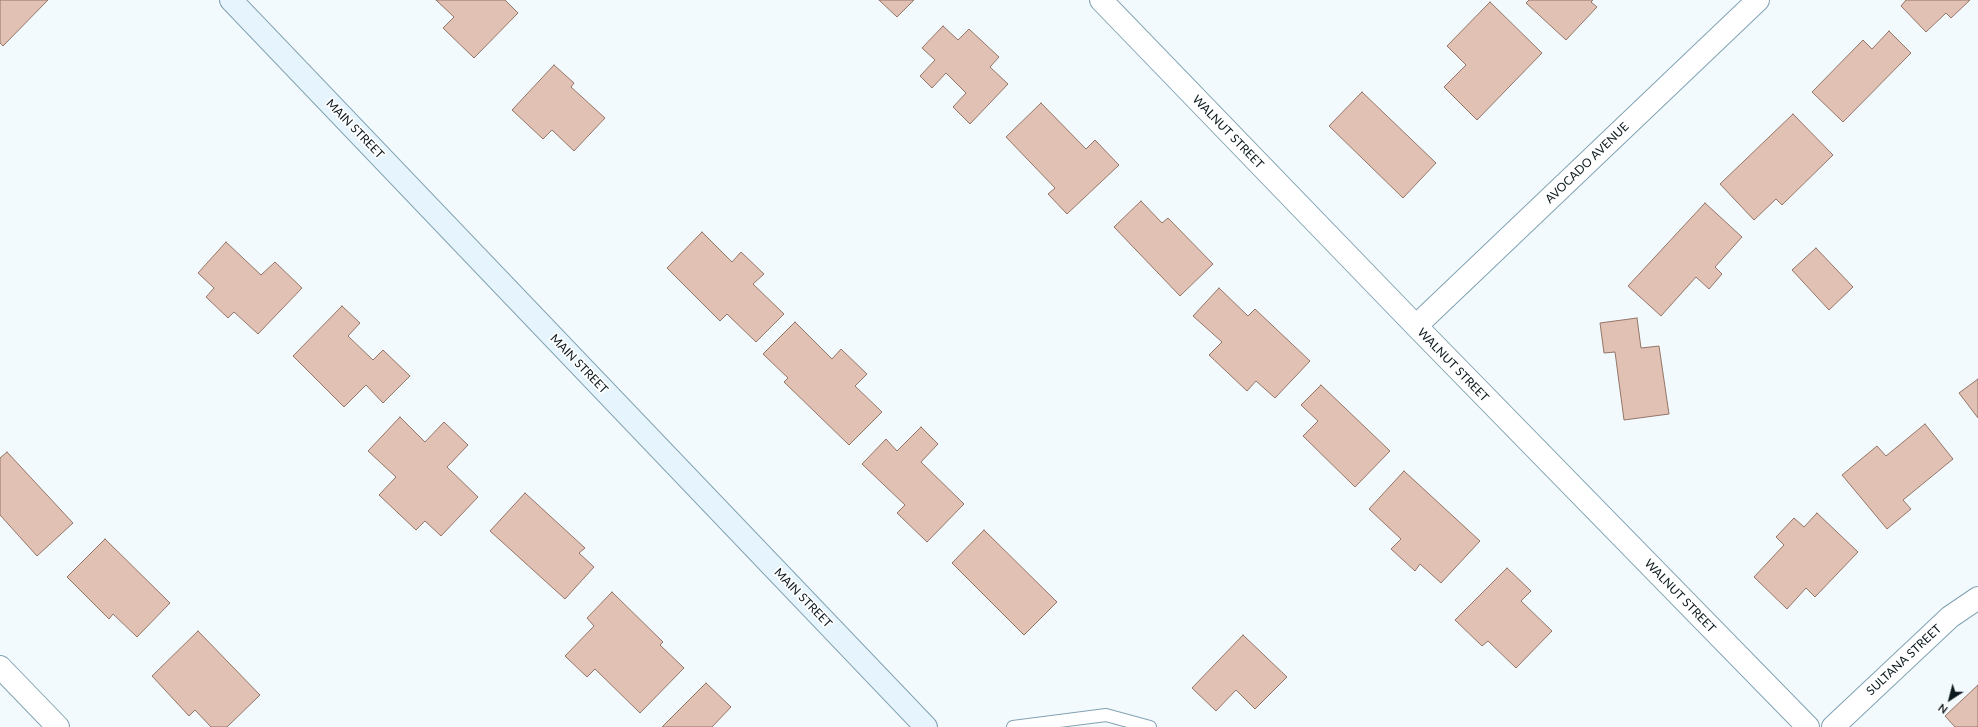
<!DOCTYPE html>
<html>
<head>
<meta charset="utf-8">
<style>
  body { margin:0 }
  #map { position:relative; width:1978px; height:727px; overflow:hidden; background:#f3fafd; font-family:Lato,sans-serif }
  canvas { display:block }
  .north { position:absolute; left:1930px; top:679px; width:40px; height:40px; -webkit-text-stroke:3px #fff; paint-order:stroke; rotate:216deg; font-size:11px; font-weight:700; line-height:16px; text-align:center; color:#0b181d }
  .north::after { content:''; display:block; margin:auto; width:14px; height:18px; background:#0b181d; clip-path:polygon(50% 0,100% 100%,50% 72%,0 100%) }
</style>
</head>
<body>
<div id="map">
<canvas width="1978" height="727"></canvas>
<div class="north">N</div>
</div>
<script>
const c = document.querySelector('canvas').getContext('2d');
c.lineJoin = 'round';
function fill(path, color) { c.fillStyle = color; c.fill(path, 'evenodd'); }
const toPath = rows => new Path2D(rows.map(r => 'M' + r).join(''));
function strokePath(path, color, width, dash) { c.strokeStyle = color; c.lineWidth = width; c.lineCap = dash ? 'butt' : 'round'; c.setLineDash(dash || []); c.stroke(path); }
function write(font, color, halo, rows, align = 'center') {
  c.font = font + ' Lato,sans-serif'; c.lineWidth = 3.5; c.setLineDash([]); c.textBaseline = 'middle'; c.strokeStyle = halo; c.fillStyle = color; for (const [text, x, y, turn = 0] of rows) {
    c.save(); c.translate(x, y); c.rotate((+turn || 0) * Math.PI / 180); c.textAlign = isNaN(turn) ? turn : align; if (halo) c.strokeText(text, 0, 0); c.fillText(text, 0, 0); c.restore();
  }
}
const building = toPath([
  [0,0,48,0,3,46,0,43,0,0],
  [436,0,505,0,518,13,474,58,443,28,454,17,436,0],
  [879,0,914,0,897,17,879,0],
  [1529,0,1593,0,1591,2,1597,7,1566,40,1526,3,1529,0],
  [1906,0,1970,0,1951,18,1946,13,1926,32,1901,6,1906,0],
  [1490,2,1542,53,1477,120,1444,87,1466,65,1447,46,1490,2],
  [943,26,958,40,969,29,999,57,990,67,1008,84,970,124,953,107,966,93,946,73,932,88,920,76,935,60,922,48,943,26],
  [1889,31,1911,53,1843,122,1812,92,1863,40,1872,49,1889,31],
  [554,65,574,83,571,87,605,118,574,151,552,130,543,139,512,110,554,65],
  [1362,92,1436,163,1403,198,1329,126,1362,92],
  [1041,103,1086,149,1095,140,1119,165,1067,214,1048,194,1055,188,1006,137,1041,103],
  [1793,114,1833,155,1782,205,1776,199,1754,220,1720,184,1793,114],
  [1141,201,1162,223,1168,218,1213,264,1180,296,1114,227,1141,201],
  [1705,203,1742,237,1715,267,1722,274,1709,289,1696,277,1661,316,1628,286,1705,203],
  [702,232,732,262,741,252,764,274,753,284,784,314,756,342,727,314,720,321,667,268,702,232],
  [226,242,261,275,275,262,302,288,258,334,234,312,228,318,206,297,214,288,198,273,226,242],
  [1816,248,1853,287,1829,310,1792,270,1816,248],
  [1219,288,1248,316,1255,309,1310,361,1275,398,1256,381,1247,391,1209,355,1222,342,1193,316,1219,288],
  [342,306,360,323,348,336,373,360,383,350,410,376,383,403,366,385,344,407,293,356,342,306],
  [1637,318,1641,348,1659,346,1669,414,1624,420,1615,352,1604,353,1600,323,1637,318],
  [795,322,832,359,841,349,867,374,855,386,882,412,849,445,784,382,788,378,763,354,795,322],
  [1978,379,1978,418,1959,393,1978,379],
  [1321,385,1390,451,1355,487,1303,436,1318,421,1301,405,1321,385],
  [400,417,425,442,444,422,468,445,447,467,478,497,441,536,425,521,416,530,379,495,396,477,368,451,400,417],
  [1925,424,1953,459,1903,500,1911,509,1887,529,1842,475,1877,446,1886,456,1925,424],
  [921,427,938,444,921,462,964,504,927,542,897,513,905,505,862,464,886,439,897,451,921,427],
  [7,452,73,523,37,556,0,515,0,458,7,452],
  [1404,471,1480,541,1441,583,1420,564,1415,571,1391,549,1401,539,1369,509,1404,471],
  [525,493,585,548,579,553,594,567,565,599,490,531,525,493],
  [1817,513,1858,552,1815,597,1806,588,1787,609,1754,577,1784,545,1776,537,1794,518,1804,527,1817,513],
  [984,530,1057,602,1024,635,952,563,984,530],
  [105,539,170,603,137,637,113,614,109,619,67,577,105,539],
  [1507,568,1531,591,1521,601,1552,631,1516,668,1488,641,1482,646,1455,620,1507,568],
  [612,592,663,642,660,645,684,668,640,713,595,669,587,677,565,656,594,626,587,618,612,592],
  [198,631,260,695,227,727,211,727,195,710,189,716,152,676,198,631],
  [1243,635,1287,677,1255,709,1236,690,1216,711,1192,688,1243,635],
  [706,683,731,707,712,727,662,727,706,683],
  [1978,685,1978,727,1955,727,1945,716,1978,685]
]);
fill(building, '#e1c1b3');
strokePath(building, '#937568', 1);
const service = toPath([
  [1013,727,1106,715,1150,727]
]);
const minor = toPath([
  [1101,0,1416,326,1808,727],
  [1416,326,1758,0],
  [0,667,58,727]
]);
const tertiary = toPath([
  [1833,727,1950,617,1978,598]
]);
const secondary = toPath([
  [231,0,926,727]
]);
strokePath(service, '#82a2b2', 14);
strokePath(minor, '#82a2b2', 24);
strokePath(tertiary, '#82a2b2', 24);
strokePath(secondary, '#82a2b2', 24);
strokePath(service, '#fff', 12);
strokePath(minor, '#fff', 22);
strokePath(tertiary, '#fff', 22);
strokePath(secondary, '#e6f5fd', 22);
write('12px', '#0b181d', '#fff', [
  ["MAIN STREET",355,129,46],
  ["WALNUT STREET",1228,132,46],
  ["AVOCADO AVENUE",1587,163,-44],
  ["MAIN STREET",579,364,46],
  ["WALNUT STREET",1453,365,46],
  ["WALNUT STREET",1680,596,46],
  ["MAIN STREET",803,598,46],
  ["SULTANA STREET",1904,660,-43]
]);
</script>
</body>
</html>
